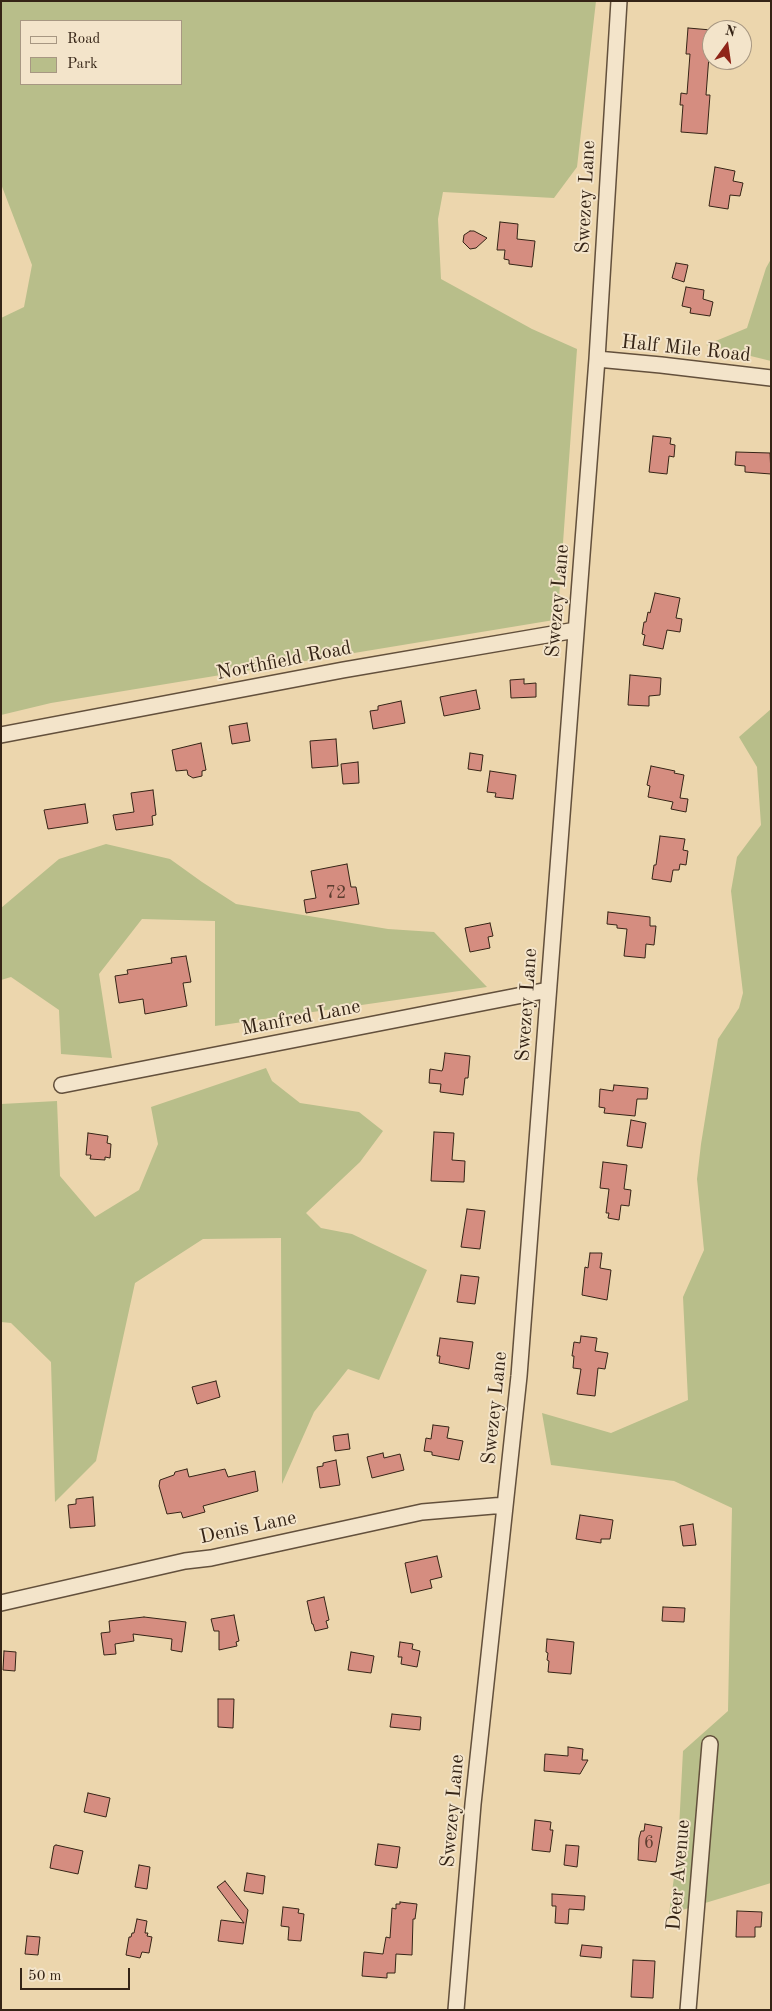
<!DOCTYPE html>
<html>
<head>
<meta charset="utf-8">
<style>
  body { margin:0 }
  #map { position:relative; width:772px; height:2011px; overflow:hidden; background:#ecd6ad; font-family:"Old Standard TT",serif }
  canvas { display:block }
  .frame { position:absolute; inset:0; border:2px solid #352416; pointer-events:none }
  .legend { position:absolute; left:20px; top:20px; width:162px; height:65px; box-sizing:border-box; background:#f3e4ca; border:1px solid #a79782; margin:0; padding:6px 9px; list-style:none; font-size:15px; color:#352416 }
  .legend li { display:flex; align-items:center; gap:10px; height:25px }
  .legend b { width:25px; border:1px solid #a79782 }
  .north { position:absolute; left:702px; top:20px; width:50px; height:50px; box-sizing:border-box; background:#f3e4ca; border:1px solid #a79782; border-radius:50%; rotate:14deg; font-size:14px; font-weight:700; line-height:20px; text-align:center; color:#352416 }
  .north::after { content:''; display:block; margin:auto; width:18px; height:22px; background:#8f2418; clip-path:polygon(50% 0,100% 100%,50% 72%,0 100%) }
  .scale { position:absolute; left:20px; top:1968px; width:110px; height:22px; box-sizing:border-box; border:2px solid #352416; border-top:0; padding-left:6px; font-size:15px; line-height:18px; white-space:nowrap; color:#352416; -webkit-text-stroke:4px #f3e4ca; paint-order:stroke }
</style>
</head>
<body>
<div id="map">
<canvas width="772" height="2011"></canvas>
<div class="frame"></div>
<ul class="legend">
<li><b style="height:6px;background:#f3e4ca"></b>Road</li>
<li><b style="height:14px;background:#b8be8a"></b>Park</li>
</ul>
<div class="north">N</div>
<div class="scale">50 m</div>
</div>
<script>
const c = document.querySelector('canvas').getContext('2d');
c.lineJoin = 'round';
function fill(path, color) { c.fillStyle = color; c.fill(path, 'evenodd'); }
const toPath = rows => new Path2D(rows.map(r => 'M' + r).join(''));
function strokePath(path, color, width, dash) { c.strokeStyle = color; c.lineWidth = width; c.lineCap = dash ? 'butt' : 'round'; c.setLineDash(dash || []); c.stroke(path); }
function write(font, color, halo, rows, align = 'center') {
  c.font = font + ' "Old Standard TT",serif'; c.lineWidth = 4; c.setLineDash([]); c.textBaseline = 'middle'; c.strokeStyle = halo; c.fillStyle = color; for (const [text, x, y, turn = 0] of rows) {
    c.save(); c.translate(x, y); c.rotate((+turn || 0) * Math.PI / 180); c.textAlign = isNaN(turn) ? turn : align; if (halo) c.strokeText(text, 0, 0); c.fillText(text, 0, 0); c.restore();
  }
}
fill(toPath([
  [1,1,596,1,577,167,554,198,443,192,438,219,441,279,532,329,577,349,559,598,554,620,51,703,1,715,1,318,24,307,32,265,1,184],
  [21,21,181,21,181,84,21,84],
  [771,259,771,361,706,345,747,328,766,268],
  [771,709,771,1883,669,1914,678,1848,683,1751,728,1711,732,1508,674,1481,551,1465,542,1413,611,1433,688,1400,683,1297,704,1250,697,1179,701,1144,718,1039,739,1008,743,993,731,891,737,857,761,825,757,767,739,737],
  [106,844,170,859,202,882,236,904,388,929,434,932,487,987,215,1026,215,921,142,919,99,974,112,1058,61,1054,59,1010,11,977,1,980,1,908,59,859],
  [266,1068,272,1081,300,1103,359,1112,383,1131,360,1162,306,1213,321,1228,352,1234,427,1270,379,1380,348,1369,314,1412,282,1484,281,1238,203,1239,135,1283,96,1461,55,1502,51,1362,11,1323,1,1322,1,1104,57,1101,60,1176,95,1217,139,1190,158,1144,151,1107]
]), '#b8be8a');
const building = toPath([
  [688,28,711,30,706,95,710,95,707,134,681,132,683,105,680,105,681,93,687,94,690,54,686,54,688,28],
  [715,167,735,171,733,181,743,183,740,196,730,195,728,209,709,206,715,167],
  [500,222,518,224,517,239,535,241,532,267,509,264,509,260,504,259,505,250,497,250,500,222],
  [470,231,474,231,487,238,476,248,470,249,463,242,464,235,470,231],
  [676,263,688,265,684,282,672,278,676,263],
  [686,287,704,290,703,299,713,302,710,316,690,313,691,308,682,306,686,287],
  [653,436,671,438,670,444,675,445,674,457,669,456,667,474,649,472,653,436],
  [736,452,770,453,771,474,745,472,745,466,735,465,736,452],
  [655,593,680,598,676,618,682,619,680,632,667,630,663,649,643,645,645,635,642,634,644,622,646,622,648,612,650,613,655,593],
  [630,675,661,678,660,695,649,696,649,706,628,705,630,675],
  [524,679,524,684,536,683,536,697,511,698,510,680,524,679],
  [476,690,480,709,444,716,440,697,476,690],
  [401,701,405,723,373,729,370,711,378,710,378,706,401,701],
  [247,723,250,741,232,744,229,726,247,723],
  [336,739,338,766,312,768,310,741,336,739],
  [201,743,206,770,202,771,202,776,193,778,188,775,187,770,176,771,172,750,201,743],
  [470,753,483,755,481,771,468,769,470,753],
  [358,762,359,783,343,784,341,764,358,762],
  [651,766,675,771,674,773,684,775,680,798,688,799,686,812,671,809,673,802,648,797,650,786,647,785,651,766],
  [490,771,516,775,513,799,495,797,496,793,487,792,490,771],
  [153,790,156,815,152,816,153,825,116,830,113,815,134,812,131,793,153,790],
  [85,804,88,823,48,829,44,810,85,804],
  [660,836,685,839,683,850,688,851,686,865,680,864,679,870,673,870,671,882,652,879,654,865,656,865,660,836],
  [347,864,351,887,356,887,359,904,306,913,304,900,316,898,311,871,347,864],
  [608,912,650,917,650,926,656,926,654,945,646,944,645,958,624,956,627,929,617,928,617,925,607,924,608,912],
  [490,923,493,936,488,937,490,948,470,952,465,928,490,923],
  [186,956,191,982,183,983,187,1006,145,1014,143,999,119,1003,115,976,128,974,127,970,172,963,171,958,186,956],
  [445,1053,470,1056,468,1078,465,1078,463,1095,440,1092,441,1084,429,1083,430,1069,442,1071,443,1068,445,1053],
  [614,1085,648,1088,647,1099,637,1099,635,1116,604,1113,605,1108,599,1107,600,1089,613,1091,614,1085],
  [631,1120,646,1123,642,1148,627,1146,631,1120],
  [434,1132,454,1133,452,1160,465,1161,464,1182,431,1181,434,1132],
  [88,1133,108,1136,107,1143,111,1144,110,1158,105,1157,105,1160,90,1159,91,1155,86,1155,88,1133],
  [603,1162,627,1165,624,1189,631,1190,629,1206,621,1205,619,1220,608,1218,609,1213,606,1213,609,1189,600,1188,603,1162],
  [467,1209,485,1211,480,1249,461,1247,467,1209],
  [590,1253,602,1253,600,1268,611,1270,607,1300,582,1295,585,1267,588,1268,590,1253],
  [461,1275,479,1277,475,1304,457,1302,461,1275],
  [581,1336,597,1338,595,1351,608,1353,605,1369,598,1368,595,1396,577,1394,581,1369,573,1368,574,1356,572,1356,574,1342,580,1343,581,1336],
  [440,1338,473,1342,469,1369,439,1363,440,1356,437,1356,440,1338],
  [216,1381,220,1397,197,1404,192,1387,216,1381],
  [433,1425,449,1427,447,1438,463,1441,459,1460,432,1455,432,1452,424,1451,426,1438,431,1439,433,1425],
  [348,1434,350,1449,335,1451,333,1436,348,1434],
  [383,1453,384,1458,400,1454,404,1470,372,1478,367,1457,383,1453],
  [336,1460,340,1485,320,1488,317,1467,323,1466,323,1463,336,1460],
  [187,1469,189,1477,225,1469,228,1477,255,1471,258,1491,203,1506,205,1512,183,1518,181,1512,167,1514,159,1486,160,1480,174,1475,175,1472,187,1469],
  [93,1497,95,1526,70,1528,68,1505,76,1504,76,1499,93,1497],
  [580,1515,613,1520,610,1539,601,1539,601,1543,576,1539,580,1515],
  [693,1524,696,1545,683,1546,680,1526,693,1524],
  [437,1556,442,1577,430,1580,432,1588,411,1593,405,1563,437,1556],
  [324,1597,329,1620,326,1621,328,1628,315,1631,313,1624,312,1624,307,1601,324,1597],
  [663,1607,685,1608,684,1622,662,1621,663,1607],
  [234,1615,239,1641,236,1642,237,1646,219,1650,219,1631,214,1631,211,1619,234,1615],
  [144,1617,186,1622,182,1652,171,1650,172,1639,133,1634,134,1641,115,1644,116,1654,104,1655,101,1633,110,1632,109,1621,144,1617],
  [547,1639,574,1642,571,1674,548,1672,549,1661,547,1660,548,1653,546,1652,547,1639],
  [400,1642,413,1644,412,1649,420,1651,417,1667,401,1664,402,1657,398,1657,400,1642],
  [4,1651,16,1652,15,1671,3,1670,4,1651],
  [351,1652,374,1656,371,1673,348,1670,351,1652],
  [218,1699,234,1699,233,1728,218,1727,218,1699],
  [392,1714,421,1717,420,1730,390,1727,392,1714],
  [568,1747,583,1749,582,1760,588,1760,580,1774,544,1771,545,1754,568,1756,568,1747],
  [88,1793,110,1798,106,1817,84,1812,88,1793],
  [535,1820,551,1822,550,1830,553,1830,550,1852,532,1850,535,1820],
  [645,1824,662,1827,656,1862,638,1860,639,1838,641,1831,644,1831,645,1824],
  [378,1844,400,1847,397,1868,375,1865,378,1844],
  [56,1845,83,1851,78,1874,50,1868,54,1846,56,1845],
  [566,1845,579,1846,577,1867,564,1865,566,1845],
  [139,1865,150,1867,147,1889,135,1887,139,1865],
  [247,1873,265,1876,263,1894,244,1891,247,1873],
  [225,1881,248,1910,243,1944,218,1941,221,1920,244,1923,217,1887,225,1881],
  [552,1894,585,1896,584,1910,569,1909,568,1924,555,1923,556,1906,552,1906,552,1894],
  [400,1902,417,1904,415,1919,413,1919,412,1955,396,1954,395,1973,387,1973,387,1978,362,1976,364,1952,383,1954,386,1937,390,1938,392,1908,396,1909,396,1904,400,1904,400,1902],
  [283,1907,299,1909,298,1913,304,1914,301,1941,288,1940,289,1927,281,1926,283,1907],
  [737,1911,762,1912,761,1927,755,1927,755,1937,736,1937,737,1911],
  [137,1919,147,1921,145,1933,148,1933,147,1936,152,1937,149,1953,142,1952,140,1958,126,1955,129,1937,131,1937,132,1933,134,1933,137,1919],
  [27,1936,40,1937,38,1955,25,1954,27,1936],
  [582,1945,602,1947,601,1958,580,1956,582,1945],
  [633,1960,655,1961,653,1998,631,1997,633,1960]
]);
fill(building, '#d58d80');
strokePath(building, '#352416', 1);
const minor = toPath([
  [597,359,661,365,771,378],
  [1,735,343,670,576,630],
  [62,1085,548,990],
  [1,1603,185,1561,211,1558,422,1512,505,1505],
  [456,2010,473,1804,519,1376,597,359,619,1],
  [688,2010,710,1744]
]);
strokePath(minor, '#63503c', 18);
strokePath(minor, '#f3e4ca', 15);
write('18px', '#5d3e30', null, [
  ["72",336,893],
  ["6",649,1843]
]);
write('20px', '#352416', '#f3e4ca', [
  ["Swezey Lane",586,197,-87],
  ["Half Mile Road",686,349,6],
  ["Swezey Lane",558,601,-85],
  ["Northfield Road",284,661,-11],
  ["Swezey Lane",527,1005,-86],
  ["Manfred Lane",301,1018,-11],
  ["Swezey Lane",495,1408,-84],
  ["Denis Lane",248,1528,-12],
  ["Swezey Lane",453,1811,-85],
  ["Deer Avenue",679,1875,-85]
]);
</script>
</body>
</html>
